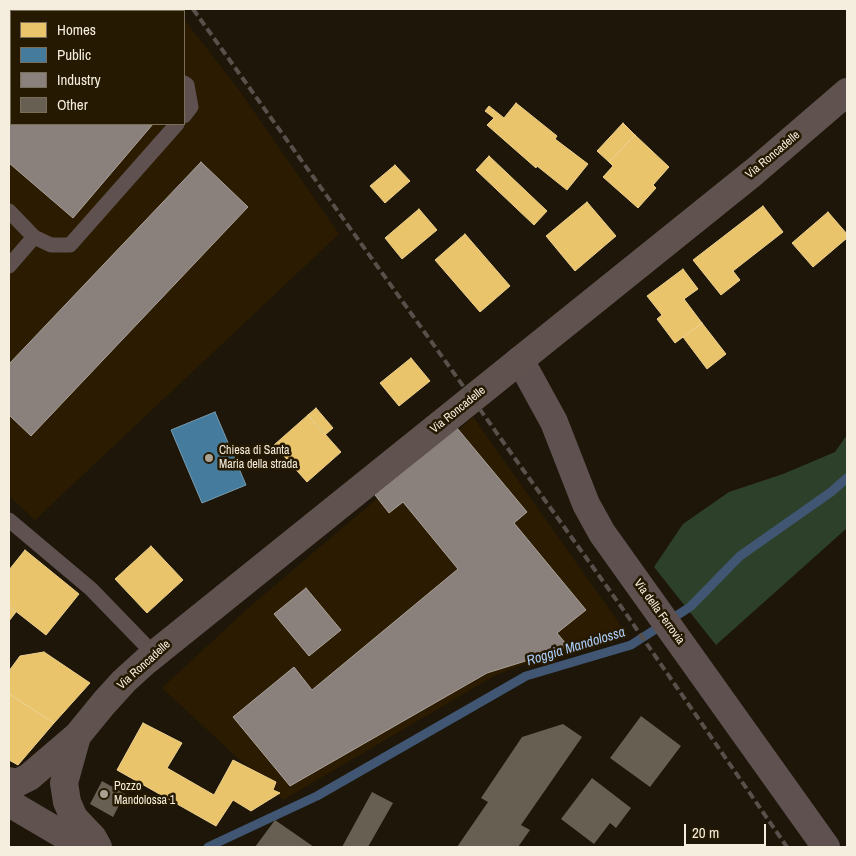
<!DOCTYPE html>
<html>
<head>
<meta charset="utf-8">
<style>
  body { margin:0 }
  #map { position:relative; width:856px; height:856px; overflow:hidden; background:#1d1609; font-family:"Archivo Narrow",sans-serif }
  canvas { display:block }
  .frame { position:absolute; inset:0; border:10px solid #f5edde; pointer-events:none }
  .legend { position:absolute; left:10px; top:10px; width:175px; height:115px; box-sizing:border-box; background:#251901; border:1px solid #786e59; margin:0; padding:6px 9px; list-style:none; font-size:15px; color:#f5edde }
  .legend li { display:flex; align-items:center; gap:10px; height:25px }
  .legend b { width:25px; border:1px solid #786e59 }
  .scale { position:absolute; left:684px; top:824px; width:82px; height:22px; box-sizing:border-box; border:2px solid #f5edde; border-top:0; padding-left:6px; font-size:15px; line-height:18px; white-space:nowrap; color:#f5edde; -webkit-text-stroke:4px #251901; paint-order:stroke }
</style>
</head>
<body>
<div id="map">
<canvas width="856" height="856"></canvas>
<div class="frame"></div>
<ul class="legend">
<li><b style="height:14px;background:#e9c46a"></b>Homes</li>
<li><b style="height:14px;background:#457b9d"></b>Public</li>
<li><b style="height:14px;background:#8a817c"></b>Industry</li>
<li><b style="height:14px;background:#675f51"></b>Other</li>
</ul>
<div class="scale">20 m</div>
</div>
<script>
const c = document.querySelector('canvas').getContext('2d');
c.lineJoin = 'round';
function fill(path, color) { c.fillStyle = color; c.fill(path, 'evenodd'); }
const toPath = rows => new Path2D(rows.map(r => 'M' + r).join(''));
function strokePath(path, color, width, dash) { c.strokeStyle = color; c.lineWidth = width; c.lineCap = dash ? 'butt' : 'round'; c.setLineDash(dash || []); c.stroke(path); }
function write(font, color, halo, rows, align = 'center') {
  c.font = font + ' "Archivo Narrow",sans-serif'; c.lineWidth = 5; c.setLineDash([]); c.textBaseline = 'middle'; c.strokeStyle = halo; c.fillStyle = color; for (const [text, x, y, turn = 0] of rows) {
    c.save(); c.translate(x, y); c.rotate((+turn || 0) * Math.PI / 180); c.textAlign = isNaN(turn) ? turn : align; if (halo) c.strokeText(text, 0, 0); c.fillText(text, 0, 0); c.restore();
  }
}
fill(toPath([
  [9,9,176,9,178,11,11,11,11,124,184,124,184,19,239,90,339,234,35,520,9,496],
  [473,417,622,627,496,675,283,800,162,688,247,609]
]), '#2b1c01');
fill(toPath([
  [847,435,847,528,716,645,654,567,683,524,729,492,783,474,835,452]
]), '#2d402a');
const homes = toPath([
  [516,103,557,136,555,139,588,164,567,190,537,166,536,168,487,125,494,118,485,111,489,106,504,118,516,103],
  [623,123,635,135,609,162,597,151,623,123],
  [635,135,669,167,653,185,656,188,638,208,603,177,613,166,609,162,635,135],
  [489,156,547,211,534,225,476,170,489,156],
  [395,165,410,181,385,203,370,186,395,165],
  [587,202,616,236,575,271,546,236,587,202],
  [763,206,783,232,733,271,740,280,721,295,693,260,763,206],
  [419,209,437,230,402,259,385,238,419,209],
  [828,212,847,234,847,238,813,267,792,243,828,212],
  [465,234,510,286,480,312,435,260,465,234],
  [683,269,698,289,684,299,702,323,675,343,657,319,662,315,647,296,683,269],
  [702,323,726,354,707,369,683,337,702,323],
  [411,358,430,381,399,406,380,383,411,358],
  [316,408,333,428,325,435,308,415,316,408],
  [308,415,341,452,307,482,274,445,308,415],
  [151,546,183,580,147,613,115,579,151,546],
  [25,550,79,594,46,635,9,606,9,570,25,550],
  [9,606,16,612,9,621,9,606],
  [44,652,90,683,54,723,9,694,9,671,20,656,44,652],
  [9,694,54,723,18,765,9,760,9,694],
  [143,723,182,743,167,768,214,795,233,760,276,782,273,790,280,793,251,811,233,800,216,826,117,770,143,723]
]);
fill(homes, '#e9c46a');
strokePath(homes, '#edd08d', 1);
const public = toPath([
  [215,412,246,485,202,503,171,430,215,412]
]);
fill(public, '#457b9d');
strokePath(public, '#7a9db0', 1);
const industry = toPath([
  [11,120,11,124,153,124,73,218,9,163,9,123,11,120],
  [201,162,248,207,31,436,9,415,9,364,201,162],
  [457,428,527,512,514,523,586,610,557,633,567,645,561,650,487,673,290,786,233,717,294,667,312,690,458,569,403,502,389,513,375,495,457,428],
  [306,588,341,630,309,656,274,614,306,588]
]);
fill(industry, '#8a817c');
strokePath(industry, '#aaa199', 1);
strokePath(toPath([
  [208,847,317,796,526,676,631,645,690,607,740,556,831,492,847,478]
]), '#405673', 9);
fill(toPath([
  [641,716,681,746,650,787,610,758],
  [563,724,582,737,521,825,530,830,518,847,457,847,488,802,481,798,522,737],
  [592,778,631,808,616,828,610,823,594,844,561,819],
  [102,781,125,794,113,817,90,804],
  [372,792,393,803,368,847,342,847],
  [275,820,314,847,255,847]
]), '#675f51');
strokePath(toPath([
  [184,83,187,85,191,107,184,116],
  [9,86,11,83],
  [9,211,34,237,51,245,70,245,177,124],
  [9,266,34,237],
  [9,520,91,589,154,654]
]), '#5e514f', 15);
strokePath(toPath([
  [520,360,554,422,586,504,602,533,826,847]
]), '#5e514f', 28);
strokePath(toPath([
  [77,736,64,783,67,802,74,818,93,838,98,847],
  [9,781,17,783,29,777,77,736,104,703,124,681,146,661,754,172,847,92],
  [9,803,84,847]
]), '#60524f', 28);
strokePath(toPath([
  [193,9,620,605,787,847]
]), '#58504a', 4, [8, 4]);
for (const [x, y, r, color] of [
  [209,458,5,"#a9a293"],
  [104,794,5,"#a9a293"]
]) { const dot = new Path2D(); dot.arc(x, y, r, 0, 2 * Math.PI); c.fillStyle = color; c.fill(dot); strokePath(dot, '#251901', 2); }
write('12px', '#f5edde', '#251901', [
  ["Via Roncadelle",773,155,-40],
  ["Via Roncadelle",458,410,-39],
  ["Via della Ferrovia",659,612,54],
  ["Via Roncadelle",144,665,-42]
]);
write('12px', '#f5edde', '#251901', [
  ["Chiesa di Santa",219,451],
  ["Maria della strada",219,465],
  ["Pozzo",114,787],
  ["Mandolossa 1",114,801]
], 'left');
write('italic 14px', '#a9cbf8', '#251901', [
  ["Roggia Mandolossa",576,647,-17]
]);
</script>
</body>
</html>
